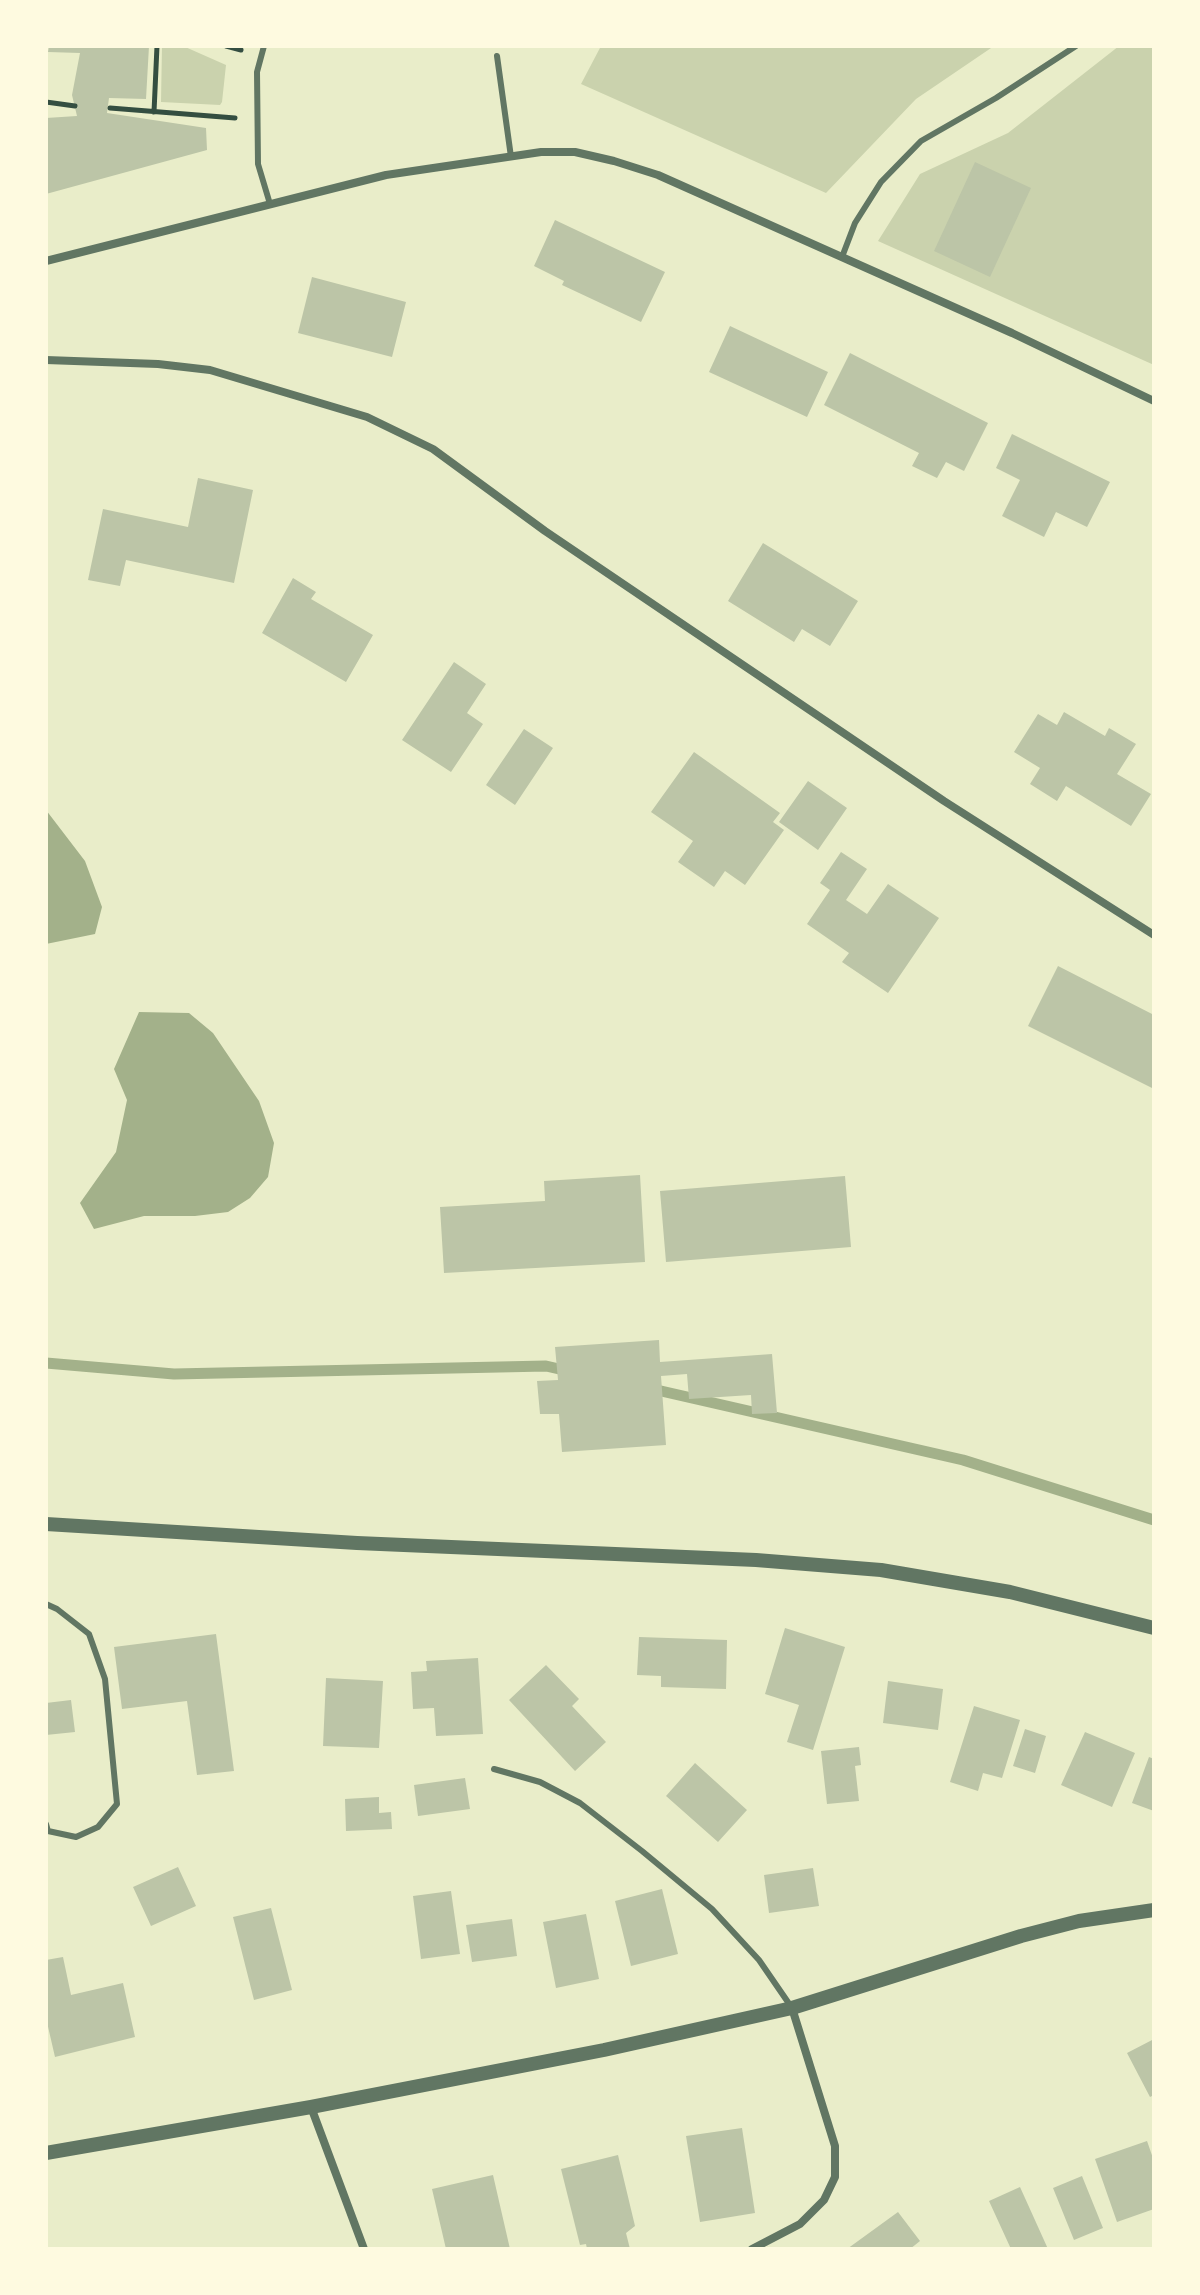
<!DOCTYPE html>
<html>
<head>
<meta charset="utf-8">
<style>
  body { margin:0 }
  #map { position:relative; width:1200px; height:2295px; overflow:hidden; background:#e9edc9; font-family:"PT Sans",sans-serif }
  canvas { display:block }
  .frame { position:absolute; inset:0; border:48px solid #fefae0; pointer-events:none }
</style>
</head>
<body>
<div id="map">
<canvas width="1200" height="2295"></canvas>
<div class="frame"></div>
</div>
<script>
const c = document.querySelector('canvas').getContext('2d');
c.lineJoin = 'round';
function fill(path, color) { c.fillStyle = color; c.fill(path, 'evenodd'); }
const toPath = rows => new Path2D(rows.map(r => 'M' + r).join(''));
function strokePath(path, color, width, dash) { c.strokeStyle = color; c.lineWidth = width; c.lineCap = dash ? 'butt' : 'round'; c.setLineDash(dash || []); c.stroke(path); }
fill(toPath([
  [162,46,183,46,226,65,222,102,220,105,161,102],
  [601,46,994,46,916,99,826,193,581,84],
  [1119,46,1154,46,1154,365,878,241,920,174,1008,133]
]), '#cad2ad');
fill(toPath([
  [46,810,85,861,102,907,95,934,46,944],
  [139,1012,189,1013,213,1033,259,1101,274,1143,268,1177,250,1198,228,1212,195,1216,144,1216,94,1229,80,1203,116,1152,127,1100,114,1069]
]), '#a3b18a');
strokePath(toPath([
  [46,1363,174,1374,546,1366,568,1371],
  [648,1388,963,1460,1154,1520]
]), '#a3b18a', 11);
fill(toPath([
  [49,46,149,46,146,99,109,98,107,113,206,128,207,150,46,194,46,118,77,116,72,95,80,53,48,52],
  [975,162,1031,188,990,277,934,251],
  [555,220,665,272,641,322,562,285,564,281,534,266],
  [312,277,406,302,392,357,298,333],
  [730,326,828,372,807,417,709,372],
  [850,353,988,423,964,471,946,462,937,478,912,466,919,453,824,405],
  [1012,434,1110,482,1087,527,1056,512,1044,537,1002,516,1020,480,996,468],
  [198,478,253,490,234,583,126,560,120,586,88,580,103,509,188,527],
  [763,543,858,601,830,646,802,629,794,642,728,601],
  [293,578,316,592,311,599,373,635,346,682,262,633],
  [454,662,486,684,467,713,483,724,451,772,402,740],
  [1064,712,1105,736,1109,728,1136,744,1117,774,1151,794,1131,826,1066,786,1057,801,1030,784,1040,768,1014,752,1038,714,1057,725],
  [524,729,553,748,515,805,486,785],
  [694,752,780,813,773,822,784,830,745,885,725,871,714,887,678,862,693,841,651,812],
  [808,781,847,808,818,850,779,822],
  [841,852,867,869,846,900,867,914,888,884,939,918,888,993,842,962,849,953,807,924,830,890,820,883],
  [1058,966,1154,1015,1154,1089,1028,1026],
  [640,1175,645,1262,444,1273,440,1207,545,1201,544,1181],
  [845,1176,851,1247,666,1262,660,1191],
  [659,1340,660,1362,772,1354,777,1413,752,1414,751,1395,689,1399,687,1374,661,1376,666,1445,562,1452,559,1414,540,1414,537,1381,558,1380,555,1347],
  [785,1628,845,1647,813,1750,787,1742,799,1705,765,1694],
  [216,1634,234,1771,197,1775,187,1701,122,1709,114,1647],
  [639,1637,727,1640,726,1689,661,1687,661,1676,637,1675],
  [478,1658,483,1734,436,1736,434,1708,413,1709,411,1672,427,1671,426,1661],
  [546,1665,579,1699,572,1706,606,1742,575,1771,509,1700],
  [326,1678,383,1681,379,1748,323,1746],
  [888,1681,943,1689,938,1730,883,1723],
  [71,1700,75,1732,46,1735,46,1703],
  [974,1706,1020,1720,1002,1778,983,1773,978,1791,950,1782],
  [1025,1729,1046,1736,1035,1773,1013,1766],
  [1085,1732,1135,1753,1112,1807,1061,1785],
  [859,1747,861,1765,855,1766,859,1801,827,1804,821,1751],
  [1149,1757,1154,1759,1154,1811,1132,1803],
  [695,1763,747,1810,718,1842,666,1796],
  [465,1778,470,1809,418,1816,414,1785],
  [379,1797,379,1813,391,1812,392,1829,346,1831,345,1799],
  [178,1867,196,1906,151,1926,133,1887],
  [813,1868,819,1906,769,1913,764,1875],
  [662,1889,678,1954,631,1966,615,1901],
  [451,1891,460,1954,421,1959,413,1896],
  [271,1908,292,1990,254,2000,233,1917],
  [586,1914,599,1979,556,1988,543,1922],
  [512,1919,517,1956,472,1962,466,1925],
  [63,1957,71,1995,123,1983,135,2037,55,2057,46,2018,46,1960],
  [1154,2039,1154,2095,1150,2097,1127,2053],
  [742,2128,755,2213,700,2222,686,2136],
  [1147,2141,1154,2161,1154,2209,1117,2222,1095,2159],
  [618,2155,635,2226,626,2233,630,2249,587,2249,586,2244,580,2245,561,2169],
  [493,2175,510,2249,446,2249,432,2189],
  [1082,2176,1103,2228,1074,2240,1053,2188],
  [1020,2187,1048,2249,1011,2249,989,2201],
  [898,2212,920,2241,910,2249,847,2249]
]), '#bcc5a7');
strokePath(toPath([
  [226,46,241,50],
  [46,102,75,106],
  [110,108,235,118],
  [154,112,157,46]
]), '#344e41', 5);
strokePath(toPath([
  [264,46,257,72,258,164,270,204],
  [497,56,511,157],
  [842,257,855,223,881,182,921,141,996,98,1076,46],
  [46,1604,57,1609,89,1634,105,1679,117,1804,98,1827,76,1837,48,1831,46,1824],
  [494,1769,540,1782,580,1803,642,1851,712,1909,759,1960,792,2008]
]), '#617663', 6);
strokePath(toPath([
  [46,261,386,175,541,152,575,152,614,161,658,175,1012,333,1154,401],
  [46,360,158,364,210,370,367,417,433,449,545,531,944,801,1154,935],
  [311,2107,364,2249],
  [752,2249,800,2224,824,2200,835,2177,835,2146,792,2008]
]), '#617663', 8);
strokePath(toPath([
  [46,1524,357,1543,756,1560,881,1570,1010,1592,1154,1628],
  [46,2153,311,2107,604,2050,792,2008,1021,1936,1079,1921,1154,1910]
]), '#617663', 14);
</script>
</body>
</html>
